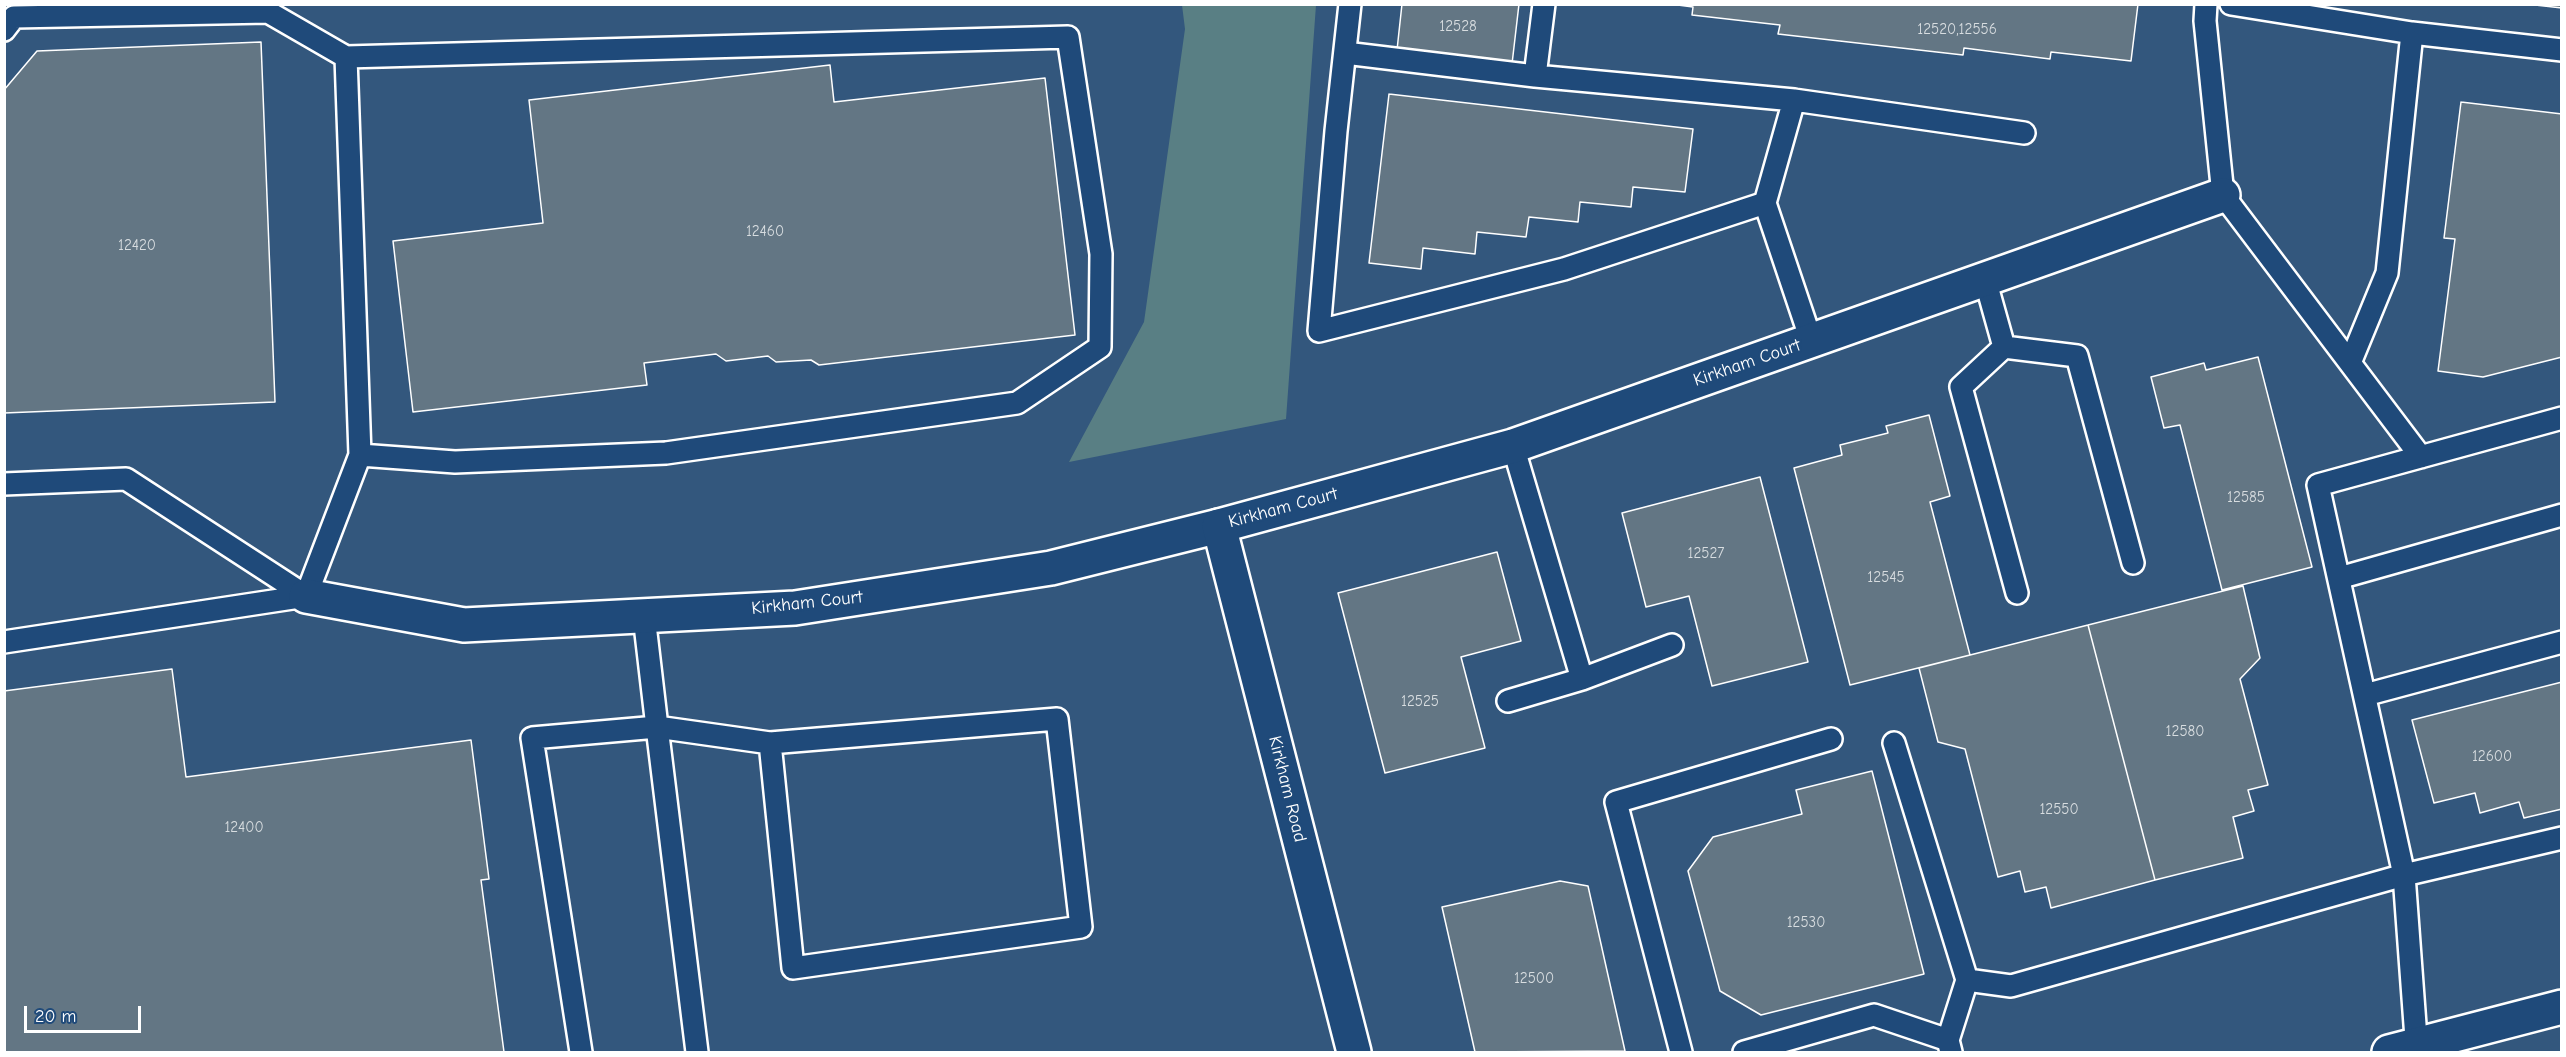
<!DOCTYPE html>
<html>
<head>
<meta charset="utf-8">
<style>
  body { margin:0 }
  #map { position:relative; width:2566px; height:1057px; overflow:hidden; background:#1f4a7a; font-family:"Comic Neue",sans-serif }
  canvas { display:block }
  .frame { position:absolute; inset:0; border:6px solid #fff; pointer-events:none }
  .scale { position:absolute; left:24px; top:1006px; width:117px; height:27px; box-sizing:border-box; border:3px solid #fff; border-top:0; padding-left:8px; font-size:18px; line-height:21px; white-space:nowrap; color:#fff; -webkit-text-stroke:4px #1f4a7a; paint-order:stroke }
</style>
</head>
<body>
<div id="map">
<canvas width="2566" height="1057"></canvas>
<div class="frame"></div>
<div class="scale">20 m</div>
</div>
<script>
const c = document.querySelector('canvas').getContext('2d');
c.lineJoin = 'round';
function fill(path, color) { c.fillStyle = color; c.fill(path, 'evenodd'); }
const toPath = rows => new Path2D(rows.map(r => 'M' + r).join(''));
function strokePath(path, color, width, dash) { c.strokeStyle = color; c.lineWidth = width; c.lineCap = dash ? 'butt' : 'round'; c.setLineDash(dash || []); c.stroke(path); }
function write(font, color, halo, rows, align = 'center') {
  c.font = font + ' "Comic Neue",sans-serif'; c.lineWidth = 5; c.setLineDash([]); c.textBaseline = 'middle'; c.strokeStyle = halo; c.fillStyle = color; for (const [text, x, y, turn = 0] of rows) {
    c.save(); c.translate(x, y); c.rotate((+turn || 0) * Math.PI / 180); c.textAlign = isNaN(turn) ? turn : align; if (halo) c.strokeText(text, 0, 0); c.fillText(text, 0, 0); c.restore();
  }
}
fill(toPath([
  [5,5,2561,5,2561,1052,5,1052]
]), '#33577d');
fill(toPath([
  [1182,5,1316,5,1286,419,1069,462,1144,322,1185,29]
]), '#597f84');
const building = toPath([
  [1402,4,1519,4,1512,64,1397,50,1402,4],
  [1670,4,2138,4,2131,61,2051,52,2050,59,1964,48,1963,55,1778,34,1780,25,1692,15,1693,7,1670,4],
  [2562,4,2562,8,2535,5,2535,4,2562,4],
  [261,42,275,402,4,413,4,90,37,51,261,42],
  [830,65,834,102,1045,78,1075,335,819,365,811,360,776,362,768,356,726,361,716,354,644,363,647,385,413,412,393,241,543,223,529,100,830,65],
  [1389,94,1693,129,1685,192,1633,187,1631,207,1580,202,1578,222,1529,217,1526,237,1477,232,1475,254,1423,248,1421,269,1369,263,1389,94],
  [2461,102,2562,114,2562,357,2483,377,2438,371,2455,239,2444,238,2461,102],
  [2258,357,2312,567,2222,590,2180,425,2164,428,2151,377,2204,363,2206,370,2258,357],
  [1929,415,1950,496,1930,502,1970,655,1850,685,1794,468,1842,455,1840,445,1888,433,1886,426,1929,415],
  [1760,477,1808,662,1712,686,1689,596,1646,607,1622,513,1760,477],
  [1497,552,1521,641,1461,657,1485,748,1385,773,1338,593,1497,552],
  [2243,586,2260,658,2240,679,2268,785,2248,790,2254,811,2233,817,2243,858,2155,880,2088,625,2243,586],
  [2088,625,2155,880,2051,908,2046,887,2025,892,2020,871,1998,877,1965,749,1938,742,1919,668,2088,625],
  [172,669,186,777,471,740,489,879,481,880,504,1052,4,1052,4,691,172,669],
  [2562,682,2562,809,2524,818,2519,802,2480,813,2475,793,2434,803,2412,720,2562,682],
  [1872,771,1924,974,1761,1015,1720,991,1688,871,1713,837,1802,814,1796,790,1872,771],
  [1560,881,1588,886,1625,1051,1475,1052,1442,907,1560,881]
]);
fill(building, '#637684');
strokePath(building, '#fff', 1.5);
const lane = toPath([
  [1350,4,1336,131,1319,331,1564,269,1765,203,1811,340],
  [2206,4,2205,21,2223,195,2421,457],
  [2231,4,2412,33],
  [4,30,14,17,268,12,346,57],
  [1345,53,1535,76,1794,100],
  [1535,76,1544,4],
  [1765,203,1794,100,2024,133],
  [1985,279,2004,347,1961,387,2017,593],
  [2004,347,2077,356,2133,563],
  [2350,363,2387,273,2412,33,2562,50],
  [1513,446,1582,679,1672,645],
  [4,484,126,479,306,596],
  [2339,578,2562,515],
  [306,596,360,455,346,57,1068,37,1101,254,1100,347,1017,403,666,453,455,462,360,455],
  [644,616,657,727,770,743,1057,719,1081,927,793,968,770,743],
  [4,642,306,596],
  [2365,695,2562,642],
  [1508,701,1582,679],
  [1894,743,1967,980,2011,986,2404,875,2562,838],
  [581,1052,532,738,657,727,697,1052],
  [1681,1052,1616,802,1831,739],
  [1744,1052,1874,1015,1948,1040],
  [1951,1052,1948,1040,1967,980],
  [2417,1052,2404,875,2318,485,2562,418]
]);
const street = toPath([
  [306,596,464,625,795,608,1051,568,1219,526,1513,446,2223,195]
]);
const secondary = toPath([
  [1219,526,1354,1052],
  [2389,1052,2562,1007]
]);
strokePath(lane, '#fff', 26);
strokePath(street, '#fff', 38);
strokePath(secondary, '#fff', 38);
strokePath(lane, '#1f4a7a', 21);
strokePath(street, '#1f4a7a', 33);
strokePath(secondary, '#1f4a7a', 33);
write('15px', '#d8dde0', null, [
  ["12528",1458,27],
  ["12520,12556",1957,30],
  ["12460",765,232],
  ["12420",137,246],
  ["12585",2246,498],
  ["12527",1706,554],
  ["12545",1886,578],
  ["12525",1420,702],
  ["12580",2185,732],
  ["12600",2492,757],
  ["12550",2059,810],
  ["12400",244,828],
  ["12530",1806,923],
  ["12500",1534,979]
]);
write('18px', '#fff', '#1f4a7a', [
  ["Kirkham Court",1747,363,-19],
  ["Kirkham Court",1283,508,-15],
  ["Kirkham Court",807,603,-6],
  ["Kirkham Road",1287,789,76]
]);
</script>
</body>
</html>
